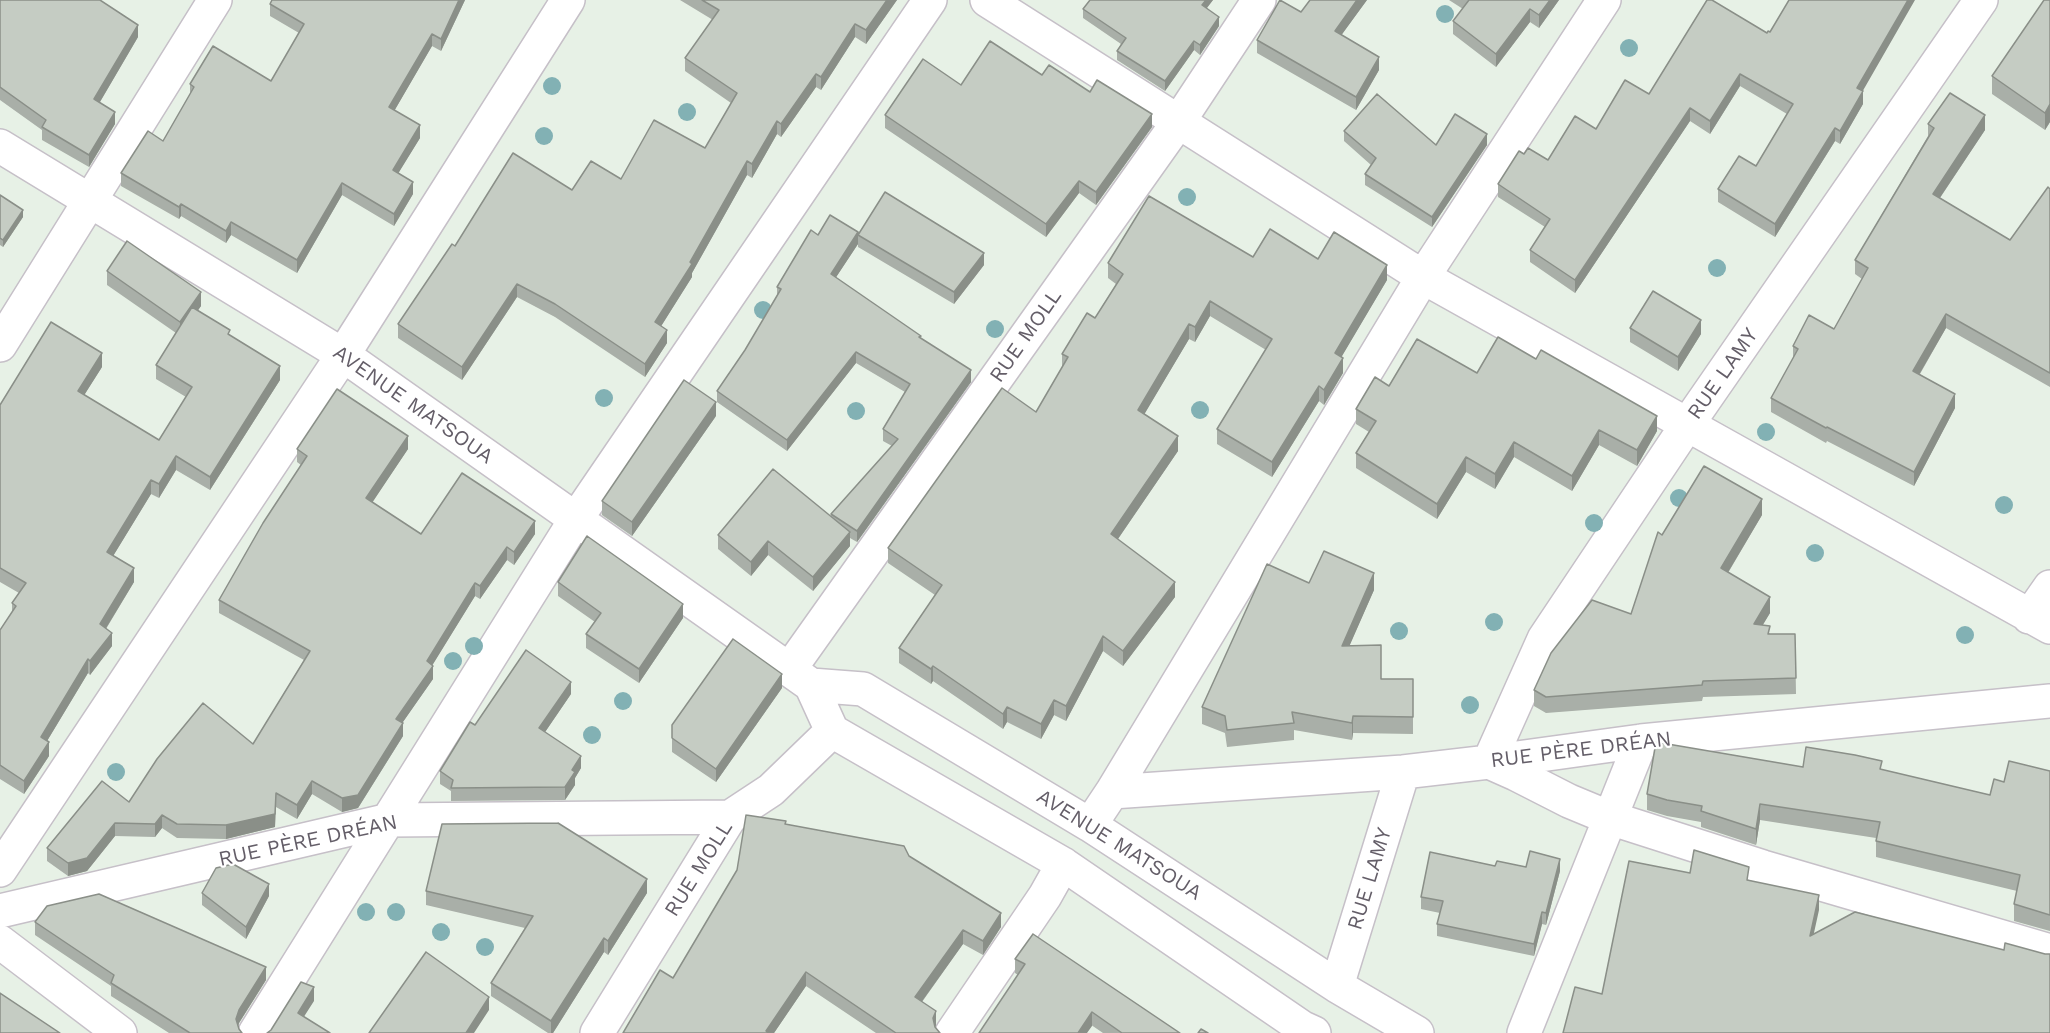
<!DOCTYPE html>
<html>
<head>
<meta charset="utf-8">
<style>
  body { margin:0 }
  canvas { display:block; background:#e7f1e6 }
</style>
</head>
<body>
<canvas width="2050" height="1033"></canvas>
<script>
const c = document.querySelector('canvas').getContext('2d');
c.lineJoin = 'round';
const toPath = rows => new Path2D(rows.map(r => 'M' + r).join(''));
function strokePath(path, color, width, dash) { c.strokeStyle = color; c.lineWidth = width; c.lineCap = dash ? 'butt' : 'round'; c.setLineDash(dash || []); c.stroke(path); }
function fill(path, color) { c.fillStyle = color; c.fill(path, 'evenodd'); }
function write(font, color, halo, rows, align = 'center') {
  c.font = font + ' "Work Sans",sans-serif'; c.lineWidth = 4.5; c.setLineDash([]); c.textBaseline = 'middle'; c.strokeStyle = halo; c.fillStyle = color; for (const [text, x, y, turn = 0] of rows) {
    c.save(); c.translate(x, y); c.rotate((+turn || 0) * Math.PI / 180); c.textAlign = isNaN(turn) ? turn : align; if (halo) c.strokeText(text, 0, 0); c.fillText(text, 0, 0); c.restore();
  }
}
const minor = toPath([
  [987,0,1423,277,2050,627],
  [1981,0,1687,425,1544,639,1489,762,1516,774,1569,801,1610,818,1763,867,2050,951],
  [0,146,343,355,811,685,863,689,1090,825,1337,986,1417,1033],
  [0,345,215,0],
  [2029,617,2050,587],
  [789,670,1179,121,1259,0],
  [811,685,832,731,1063,864,1303,1028,1314,1033],
  [1112,792,1403,772,1489,762,1641,741,2050,701],
  [1090,825,1112,792,1423,277,1604,0],
  [0,870,343,355,568,0],
  [0,911,389,820,730,817],
  [0,942,120,1033],
  [1337,986,1403,772],
  [255,1033,576,519,930,0],
  [597,1033,730,817,771,790,832,731],
  [952,1033,1045,896,1063,864],
  [1524,1033,1641,741]
]);
strokePath(minor, '#c6c0c8', 36);
strokePath(minor, '#fff', 33);
c.fillStyle = '#82b1b4';
for (const [x, y] of [
  [1445,14],
  [1629,48],
  [552,86],
  [687,112],
  [544,136],
  [1187,197],
  [1717,268],
  [763,310],
  [995,329],
  [604,398],
  [1200,410],
  [856,411],
  [1766,432],
  [1679,498],
  [2004,505],
  [1594,523],
  [1815,553],
  [1494,622],
  [1399,631],
  [1965,635],
  [474,646],
  [453,661],
  [623,701],
  [1470,705],
  [592,735],
  [116,772],
  [366,912],
  [396,912],
  [441,932],
  [485,947]
]) { c.beginPath(); c.arc(x, y, 9, 0, 2 * Math.PI); c.fill(); }
fill(toPath([
  [0,0,101,0,101,1,138,37,100,102,115,124,89,167,42,140,42,130,0,100],
  [272,0,465,0,441,51,432,46,394,111,420,138,398,173,413,194,394,226,342,195,297,273,231,235,226,243,181,216,179,219,121,186,121,173,163,141,190,94,190,84,271,81,299,33,270,16,270,4],
  [680,0,897,0,866,44,855,37,821,90,816,87,781,137,777,134,752,178,747,175,692,273,692,277,661,326,667,343,645,377,555,317,517,297,462,380,398,338,398,324,455,246,572,190,621,179,705,148,731,103,685,71,685,58,713,20],
  [1155,0,1213,0,1207,8,1219,26,1200,55,1194,50,1165,91,1117,60,1117,51,1121,44,1083,18,1083,9],
  [1367,0,1341,35,1379,70,1356,110,1257,53,1257,40,1301,12],
  [1449,0,1559,0,1539,28,1530,22,1496,67,1453,34,1453,21,1463,9],
  [1707,0,1863,91,1863,104,1840,144,1835,141,1775,237,1718,202,1718,189,1756,166,1787,114,1740,86,1710,134,1690,121,1575,293,1530,262,1530,250,1545,227,1498,197,1498,184,1524,154,1548,160,1649,94],
  [2050,0,2050,122,2045,130,1992,94,1992,76],
  [1042,75,1090,92,1152,127,1096,205,1079,193,1046,237,885,128,885,115,961,85],
  [1928,124,1985,130,1940,198,2010,240,2050,189,2050,387,1946,328,1920,374,1955,408,1914,486,1827,441,1826,443,1771,412,1771,398,1793,359,1793,346,1834,329,1862,279,1855,274,1855,260,1928,136],
  [1344,131,1436,145,1487,145,1432,227,1365,185,1365,174,1371,165,1344,141],
  [0,195,23,217,3,247,0,245],
  [818,235,858,244,836,277,921,338,971,382,857,542,850,538,850,546,813,591,768,555,751,576,718,549,718,535,831,517,831,514,892,446,883,441,883,429,905,392,856,363,787,451,717,402,717,391,745,350,777,297,777,287],
  [858,235,984,265,954,304,858,247],
  [1253,257,1318,259,1387,280,1341,357,1343,373,1324,405,1319,401,1272,477,1217,444,1217,429,1266,350,1210,316,1195,342,1189,339,1144,414,1178,451,1118,539,1175,597,1123,666,1103,651,1066,721,1054,715,1041,739,1007,722,1003,729,933,681,931,684,899,663,899,648,935,595,888,563,888,548,1036,412,1062,367,1062,354,1095,318,1116,284,1108,278,1108,263],
  [107,271,201,306,198,310,230,336,280,380,210,490,176,470,159,498,151,494,113,556,134,582,106,629,112,646,90,675,88,673,47,741,49,756,24,794,0,779,0,630,12,612,12,603,19,593,0,582,0,405,102,367,84,395,159,440,186,397,156,379,156,365,176,333,107,285],
  [1630,328,1701,334,1678,371,1630,342],
  [1477,373,1657,431,1637,466,1599,445,1572,491,1514,457,1495,489,1466,472,1437,519,1356,468,1356,453,1369,432,1356,424,1356,409,1389,386],
  [716,416,632,536,602,515,602,501],
  [297,449,408,449,372,502,421,534,535,534,514,565,507,560,480,599,475,596,432,665,433,679,402,723,403,736,358,808,342,812,312,794,297,819,276,807,275,827,226,839,177,838,162,828,155,837,115,836,87,871,68,876,47,861,47,848,129,802,253,744,304,660,219,613,219,600,301,465,297,462],
  [1762,515,1728,573,1770,613,1762,625,1770,634,1795,634,1796,694,1703,697,1702,701,1546,713,1534,706,1534,690,1631,614,1662,535],
  [558,582,683,618,639,683,586,648,586,634,595,622,558,596],
  [1309,583,1374,590,1349,646,1381,679,1413,679,1413,734,1353,733,1352,740,1294,730,1294,740,1227,747,1225,733,1202,724,1202,707],
  [782,688,716,782,672,752,672,725],
  [571,694,545,732,581,768,575,778,575,785,565,800,451,801,451,791,440,784,440,771,475,725],
  [1803,767,1882,770,1990,795,2004,782,2050,771,2050,931,2014,921,2014,904,2017,891,1876,857,1876,838,1760,820,1756,845,1701,827,1701,822,1667,816,1647,810,1647,794],
  [786,824,909,856,1001,927,983,955,963,944,922,1002,936,1025,935,1027,940,1033,876,1033,806,986,774,1033,623,1033,673,978],
  [1495,866,1526,867,1560,871,1546,925,1542,924,1534,956,1437,936,1437,924,1440,913,1421,909,1421,897],
  [426,891,647,893,608,955,604,952,553,1033,548,1033,491,996,491,983,525,928,426,905],
  [202,893,269,896,246,939,202,905],
  [35,922,266,980,239,1023,238,1026,239,1029,242,1033,169,1033,111,996,111,986,35,935],
  [1015,959,1180,1033,1103,1033,1015,973]
]), '#a9afa8');
fill(toPath([
  [459,0,465,0,441,51,441,39],
  [887,0,897,0,866,44,866,30],
  [1206,0,1213,0,1202,14,1202,5],
  [1357,0,1367,0,1335,44,1335,31],
  [1550,0,1559,0,1539,28,1539,15],
  [1908,0,1915,0,1857,101,1857,88],
  [1530,9,1530,22,1496,67,1496,54],
  [1219,17,1219,26,1200,55,1200,45],
  [855,24,855,37,821,90,821,77],
  [138,25,138,37,94,112,94,99],
  [432,34,432,46,389,120,389,107],
  [1194,41,1194,50,1165,91,1165,81],
  [1379,57,1379,70,1356,110,1356,97],
  [816,74,816,87,781,137,781,124],
  [1740,74,1740,86,1710,134,1710,121],
  [1863,91,1863,104,1840,144,1840,131],
  [2050,104,2050,122,2045,130,2045,113],
  [1690,108,1690,121,1575,293,1575,280],
  [115,112,115,124,89,167,89,155],
  [1152,114,1152,127,1096,205,1096,192],
  [1985,115,1985,130,1933,208,1933,194],
  [777,121,777,134,752,178,752,164],
  [420,125,420,138,393,182,393,170],
  [1835,128,1835,141,1775,237,1775,224],
  [1487,134,1487,145,1432,227,1432,217],
  [747,161,747,175,692,273,692,277,655,336,655,322,690,262],
  [1079,181,1079,193,1046,237,1046,224],
  [413,182,413,194,394,226,394,214],
  [342,183,342,195,297,273,297,260],
  [181,204,181,216,179,219,179,207],
  [23,210,23,217,3,247,3,240],
  [231,222,231,235,226,243,226,231],
  [858,232,858,244,831,285,831,274],
  [984,253,984,265,954,304,954,292],
  [1387,265,1387,280,1335,368,1335,353],
  [517,284,517,297,462,380,462,367],
  [201,292,201,306,180,336,180,322],
  [1210,301,1210,316,1195,342,1195,327],
  [1946,314,1946,328,1913,385,1913,371],
  [1701,320,1701,334,1678,371,1678,357],
  [1189,324,1189,339,1138,425,1138,410],
  [667,330,667,343,645,377,645,364],
  [856,352,856,363,787,451,787,440],
  [102,353,102,367,78,405,78,391],
  [1343,358,1343,373,1324,405,1324,390],
  [280,366,280,380,210,490,210,477],
  [971,370,971,382,857,542,857,531],
  [1319,386,1319,401,1272,477,1272,462],
  [1955,394,1955,408,1914,486,1914,472],
  [716,402,716,416,632,536,632,522],
  [1657,416,1657,431,1637,466,1637,450],
  [1599,430,1599,445,1572,491,1572,476],
  [408,436,408,449,366,512,366,498],
  [1178,436,1178,451,1111,549,1111,534],
  [1514,442,1514,457,1495,489,1495,474],
  [176,456,176,470,159,498,159,484],
  [1466,457,1466,472,1437,519,1437,504],
  [151,480,151,494,107,566,107,552],
  [1762,499,1762,515,1721,584,1721,568],
  [535,521,535,534,514,565,514,552],
  [850,532,850,546,813,591,813,577],
  [768,541,768,555,751,576,751,562],
  [507,547,507,560,480,599,480,586],
  [134,568,134,582,100,638,100,624],
  [1374,573,1374,590,1342,663,1342,646],
  [1175,582,1175,597,1123,666,1123,651],
  [475,583,475,596,427,674,427,661],
  [1770,597,1770,613,1754,640,1754,624],
  [683,604,683,618,639,683,639,669],
  [112,633,112,646,90,675,90,661],
  [1103,636,1103,651,1066,721,1066,706],
  [88,659,88,673,41,751,41,737],
  [433,666,433,679,396,732,396,719],
  [933,666,933,681,931,684,931,669],
  [782,674,782,688,716,782,716,769],
  [571,682,571,694,539,741,539,728],
  [1054,700,1054,715,1041,739,1041,724],
  [1007,707,1007,722,1003,729,1003,714],
  [1353,716,1353,733,1352,740,1352,723],
  [403,723,403,736,358,808,342,812,342,798],
  [49,742,49,756,24,794,24,781],
  [581,756,581,768,575,778,575,785,565,800,565,787,572,770],
  [312,781,312,794,297,819,297,805],
  [276,793,275,827,226,839,226,825],
  [1760,804,1760,820,1756,845,1756,829],
  [162,815,162,828,155,837,155,824],
  [115,823,115,836,87,871,68,876,68,863],
  [1560,859,1560,871,1546,925,1546,913],
  [647,879,647,893,608,955,608,941],
  [269,884,269,896,246,939,246,927],
  [1819,895,1819,910,1810,951,1810,936],
  [1542,912,1542,924,1534,956,1534,944],
  [1001,913,1001,927,983,955,983,941],
  [963,930,963,944,915,1011,915,997],
  [604,938,604,952,553,1033,551,1033,551,1021],
  [266,967,266,980,239,1023,236,1032,236,1019,239,1010],
  [806,972,806,986,774,1033,766,1033,766,1031],
  [314,987,314,1001,298,1026,298,1013],
  [489,997,489,1010,474,1033,466,1033],
  [936,1011,936,1025,933,1032,933,1018],
  [1092,1012,1092,1026,1087,1033,1078,1033]
]), '#8a8f88');
const building = toPath([
  [0,0,100,0,138,25,94,99,115,112,89,155,42,127,46,120,0,87,0,0],
  [272,0,459,0,441,39,432,34,389,107,420,125,393,170,413,182,394,214,342,183,297,260,231,222,226,231,181,204,179,207,121,173,148,131,163,141,194,87,190,84,213,46,271,81,304,24,270,4,272,0],
  [702,0,887,0,866,30,855,24,821,77,816,74,781,124,777,121,752,164,747,161,690,262,692,264,655,322,667,330,645,364,555,304,517,284,462,367,398,324,452,244,455,246,513,153,572,190,591,161,621,179,654,120,705,148,737,93,685,58,719,10,702,0],
  [1090,0,1206,0,1202,5,1219,17,1200,45,1194,41,1165,81,1117,51,1126,38,1083,9,1090,0],
  [1280,0,1301,12,1310,0,1357,0,1335,31,1379,57,1356,97,1257,40,1280,0],
  [1469,0,1550,0,1539,15,1530,9,1496,54,1453,21,1469,0],
  [1707,0,1712,0,1767,33,1768,31,1770,32,1789,0,1908,0,1857,88,1863,91,1840,131,1835,128,1775,224,1718,189,1739,156,1756,166,1793,104,1740,74,1710,121,1690,108,1575,280,1530,250,1550,219,1498,184,1519,151,1524,154,1528,148,1548,160,1575,116,1596,129,1625,80,1649,94,1707,0],
  [2044,0,2050,0,2050,104,2045,113,1992,76,2044,0],
  [990,41,1042,75,1049,65,1090,92,1097,80,1152,114,1096,192,1079,181,1046,224,885,115,923,59,961,85,990,41],
  [1950,93,1985,115,1933,194,2010,240,2048,187,2050,189,2050,373,1946,314,1913,371,1955,394,1914,472,1827,427,1826,428,1771,398,1798,349,1793,346,1809,315,1834,329,1868,268,1855,260,1934,128,1928,124,1950,93],
  [1377,94,1436,145,1455,114,1487,134,1432,217,1365,174,1376,158,1344,131,1377,94],
  [885,192,984,253,954,292,858,235,885,192],
  [0,195,23,210,3,240,0,238,0,195],
  [1149,196,1253,257,1270,229,1318,259,1334,232,1387,265,1335,353,1343,358,1324,390,1319,386,1272,462,1217,429,1272,339,1210,301,1195,327,1189,324,1138,410,1178,436,1111,534,1175,582,1123,651,1103,636,1066,706,1054,700,1041,724,1007,707,1003,714,933,666,931,669,899,648,942,585,888,548,1002,388,1036,412,1068,357,1062,354,1087,313,1095,318,1123,274,1108,263,1149,196],
  [830,215,858,232,831,274,921,336,919,337,971,370,857,531,831,514,898,439,883,429,910,384,856,352,787,440,717,391,745,350,781,289,777,287,811,230,818,235,830,215],
  [127,241,201,292,180,322,107,271,127,241],
  [1653,291,1701,320,1678,357,1630,328,1653,291],
  [192,307,230,330,228,334,280,366,210,477,176,456,159,484,151,480,107,552,134,568,100,624,112,633,90,661,88,659,41,737,49,742,24,781,0,765,0,630,16,606,12,603,26,583,0,568,0,405,51,322,102,353,78,391,159,440,192,387,156,365,192,307],
  [1498,337,1536,359,1541,350,1657,416,1637,450,1599,430,1572,476,1514,442,1495,474,1466,457,1437,504,1356,453,1376,421,1356,409,1375,377,1389,386,1417,339,1477,373,1498,337],
  [684,380,716,402,632,522,602,501,684,380],
  [337,389,408,436,366,498,421,534,462,473,535,521,514,552,507,547,480,586,475,583,427,661,433,666,396,719,403,723,358,795,342,798,312,781,297,805,276,793,275,814,226,825,177,824,162,815,155,824,115,823,87,858,68,863,47,848,102,781,129,802,157,759,203,703,253,744,310,651,219,600,263,523,307,456,297,449,337,389],
  [1704,466,1762,499,1721,568,1770,597,1754,624,1770,626,1768,634,1795,634,1796,678,1703,681,1702,685,1546,697,1534,690,1551,653,1592,600,1631,614,1658,532,1662,535,1704,466],
  [773,469,850,532,813,577,768,541,751,562,718,535,773,469],
  [587,536,683,604,639,669,586,634,601,613,558,582,587,536],
  [1324,551,1374,573,1342,646,1381,645,1381,679,1413,679,1413,717,1353,716,1352,723,1292,712,1294,723,1227,730,1225,716,1202,707,1267,564,1309,583,1324,551],
  [733,639,782,674,716,769,672,738,672,725,733,639],
  [526,650,571,682,539,728,581,756,572,770,575,772,565,787,451,788,453,780,440,771,470,722,475,725,526,650],
  [1656,742,1803,767,1806,747,1855,755,1882,761,1880,769,1990,795,1994,779,2004,782,2009,761,2050,771,2050,915,2014,904,2020,875,1876,841,1880,822,1760,804,1756,829,1701,811,1702,806,1667,800,1647,794,1656,742],
  [746,815,786,821,785,824,904,846,909,856,1001,913,983,941,963,930,915,997,936,1011,933,1018,935,1027,940,1033,896,1033,806,972,766,1031,769,1033,623,1033,660,970,673,978,737,870,746,815],
  [558,823,647,879,608,941,604,938,551,1021,491,983,533,916,426,891,442,824,558,823],
  [1694,850,1749,867,1747,880,1819,895,1810,936,1855,912,2004,950,2005,943,2045,954,2050,954,2050,1033,1563,1033,1575,987,1602,994,1629,861,1690,873,1694,850],
  [1530,851,1560,859,1546,913,1542,912,1534,944,1437,924,1443,901,1421,897,1430,852,1495,866,1497,861,1526,867,1530,851],
  [233,864,269,884,246,927,202,893,216,868,233,864],
  [99,894,266,967,239,1010,236,1019,239,1029,242,1033,190,1033,111,983,114,975,35,922,47,906,99,894],
  [1033,934,1180,1033,1122,1033,1092,1012,1078,1033,979,1033,1025,964,1015,959,1033,934],
  [426,952,489,997,466,1033,369,1033,426,952],
  [301,982,314,987,298,1013,330,1033,267,1033,271,1030,301,982],
  [0,993,60,1033,0,1033,0,993],
  [1201,1029,1208,1033,1198,1033,1201,1029]
]);
fill(building, '#c5ccc3');
strokePath(building, '#8a8f88', 1.5);
write('21px', '#645e68', '#fff', [
  ["RUE MOLL",1026,336,-55],
  ["RUE LAMY",1723,374,-55],
  ["AVENUE MATSOUA",413,405,35],
  ["RUE PÈRE DRÉAN",1581,750,-7],
  ["RUE PÈRE DRÉAN",308,841,-12],
  ["AVENUE MATSOUA",1119,845,32],
  ["RUE MOLL",699,869,-58],
  ["RUE LAMY",1370,879,-73]
]);
</script>
</body>
</html>
